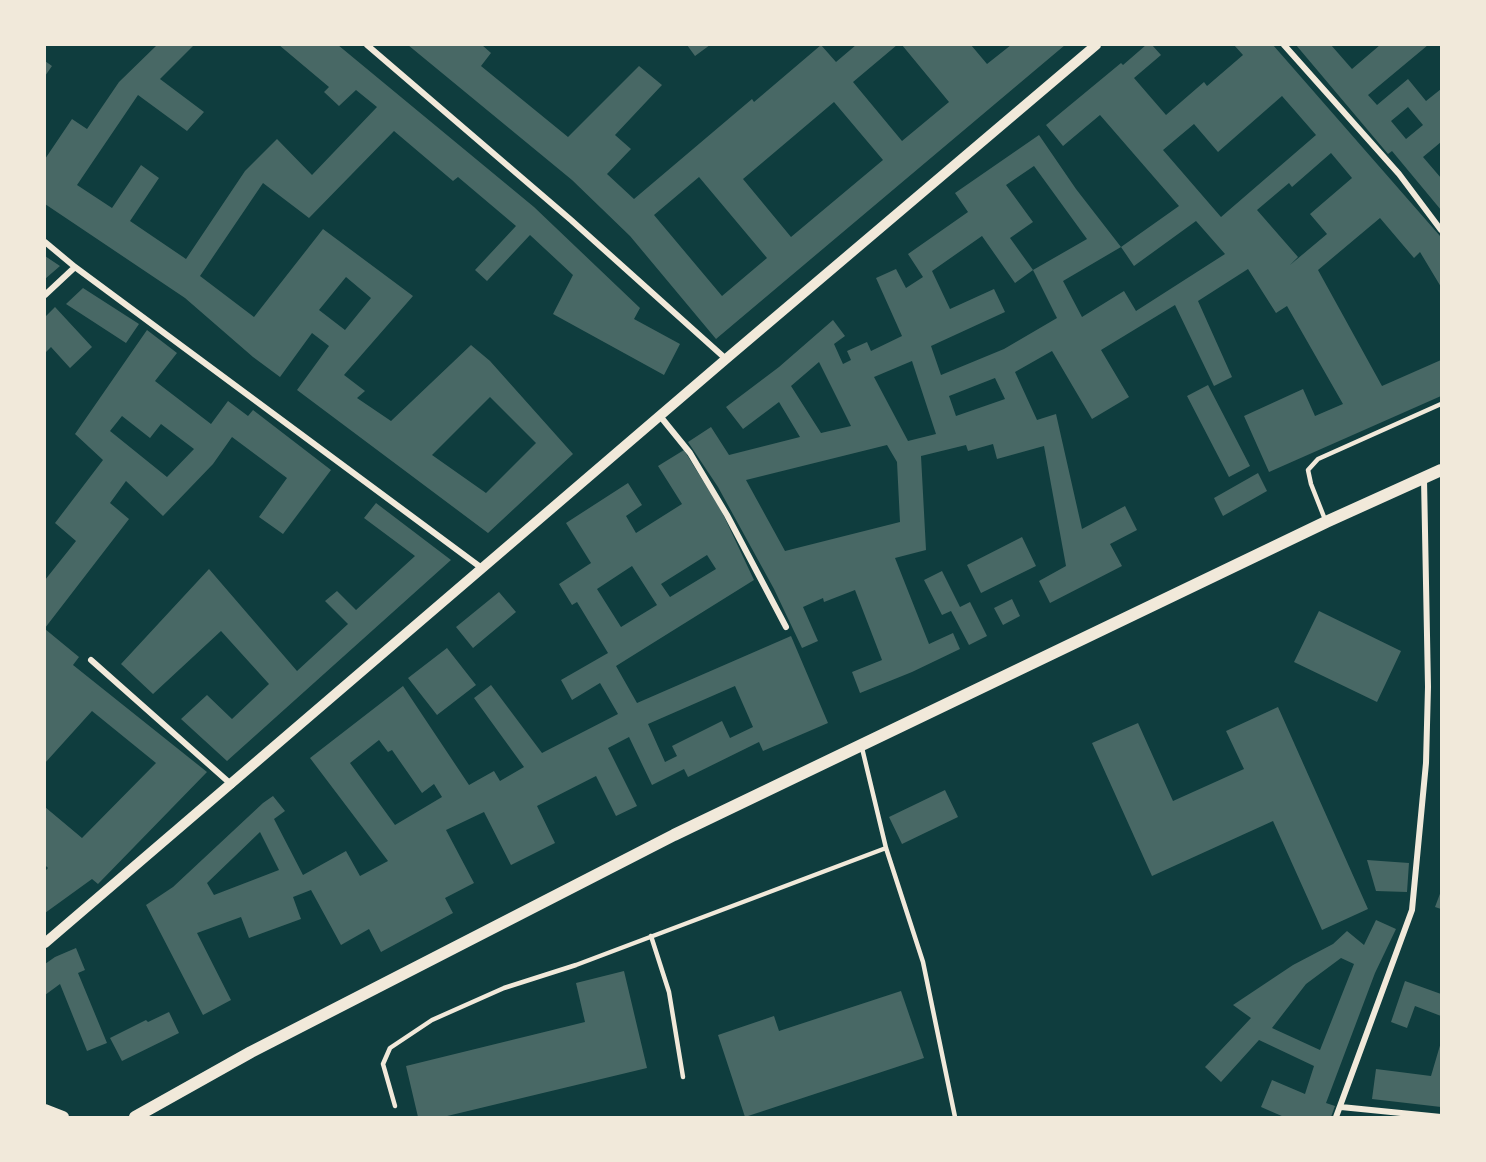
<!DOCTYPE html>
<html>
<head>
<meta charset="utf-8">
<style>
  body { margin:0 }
  #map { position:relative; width:1486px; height:1162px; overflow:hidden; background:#0f3d3e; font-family:"IBM Plex Sans",sans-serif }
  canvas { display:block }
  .frame { position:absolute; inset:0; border:46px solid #f1e9da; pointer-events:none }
</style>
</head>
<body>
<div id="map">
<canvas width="1486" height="1162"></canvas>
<div class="frame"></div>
</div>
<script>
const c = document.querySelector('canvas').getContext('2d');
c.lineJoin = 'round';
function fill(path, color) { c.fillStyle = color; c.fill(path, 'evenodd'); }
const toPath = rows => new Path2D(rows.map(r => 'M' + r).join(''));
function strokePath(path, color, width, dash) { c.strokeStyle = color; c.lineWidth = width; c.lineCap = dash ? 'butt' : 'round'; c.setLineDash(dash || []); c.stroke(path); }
fill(toPath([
  [157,45,194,45,160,79,204,112,187,131,138,95,77,185,112,208,141,165,159,178,130,221,186,259,245,171,277,139,312,175,377,107,356,90,339,106,324,92,329,87,279,45,338,45,534,207,640,308,634,319,680,344,664,375,553,314,573,275,530,235,487,281,475,270,516,226,458,177,453,181,394,131,309,218,263,183,200,276,254,317,323,229,413,296,344,375,365,391,357,398,391,421,471,345,490,361,573,454,488,533,297,390,329,346,312,333,280,377,253,357,185,298,45,204,45,159,72,119,87,129,119,82],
  [346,277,371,298,345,330,319,310],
  [490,397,536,443,486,493,432,455],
  [408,45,482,45,491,53,481,66,568,137,639,66,662,85,615,135,631,149,607,174,634,199,752,99,754,102,821,45,836,62,856,45,897,45,853,82,902,141,949,102,902,45,971,45,987,64,1011,45,1065,45,716,339,630,236,572,180],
  [834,102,883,160,791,237,743,179],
  [699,177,767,258,722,296,654,215],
  [687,45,710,45,695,56],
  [1146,45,1152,45,1161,55,1134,78,1166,115,1204,82,1207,86,1243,55,1234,45,1273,45,1440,236,1441,287,1420,252,1414,258,1380,218,1318,270,1382,386,1441,360,1441,396,1269,472,1244,416,1303,389,1315,416,1343,404,1287,306,1276,313,1248,269,1198,301,1232,377,1214,386,1175,305,1101,350,1129,397,1092,419,1052,351,1015,372,1037,420,1056,414,1082,529,1125,506,1137,530,1110,544,1122,566,1050,603,1039,581,1066,566,1044,446,997,459,993,444,968,451,966,445,921,456,926,550,895,558,929,644,953,633,960,649,912,672,860,693,852,672,882,660,855,590,824,602,823,598,803,607,818,641,802,648,774,589,718,487,688,442,711,427,729,455,800,437,779,402,743,429,726,407,779,367,833,320,845,336,834,344,843,364,851,360,847,351,867,342,871,351,902,336,876,278,896,269,906,288,923,277,908,254,968,212,955,193,1039,135,1076,189,1121,247,1179,206,1100,115,1063,146,1046,125,1121,63,1123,65],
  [1282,96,1316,135,1221,217,1163,150,1194,124,1218,152],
  [1331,153,1352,178,1310,214,1327,234,1290,265,1298,257,1257,210,1289,183,1292,187],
  [1034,166,1087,239,1033,270,1057,318,1004,349,941,375,931,346,1005,312,994,289,950,309,932,271,982,236,1015,283,1033,270,1010,238,1033,222,1006,185],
  [1196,221,1225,254,1136,311,1124,291,1082,317,1063,281,1121,247,1134,266],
  [912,361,936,434,908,441,874,377],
  [819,362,851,426,821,433,791,386],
  [995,378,1005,399,956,416,949,396],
  [887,445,897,462,900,522,785,551,746,480],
  [1296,45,1331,45,1352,69,1380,45,1428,45,1368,95,1377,105,1408,79,1426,101,1441,89,1441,142,1423,157,1441,178,1441,210,1392,151,1388,154],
  [1408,107,1423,125,1406,139,1391,121],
  [45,61,52,66,45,76],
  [45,256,60,266,45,279],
  [83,288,139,324,126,343,66,304],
  [55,307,92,347,70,368,51,347,45,353,45,317],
  [147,330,177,353,155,381,211,424,228,401,248,416,253,410,331,470,283,534,259,517,287,478,232,437,213,464,163,516,126,481,110,503,129,519,45,628,45,580,76,541,55,523,103,460,75,434],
  [122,416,150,438,161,424,194,449,167,477,110,431],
  [1208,385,1250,466,1229,477,1187,396],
  [684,450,721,510,754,580,616,666,637,703,791,636,828,723,763,751,759,742,688,777,684,769,652,785,629,737,608,748,637,806,616,816,596,776,537,806,555,843,511,865,484,812,446,830,474,883,445,898,453,913,381,952,369,929,341,945,311,890,293,897,301,919,249,938,241,917,197,933,231,1000,203,1015,146,905,173,887,263,803,273,796,285,811,274,819,303,875,346,851,360,876,388,861,310,758,403,686,469,785,494,771,500,781,524,767,474,698,491,685,542,753,618,714,600,683,572,700,561,680,608,653,577,602,572,605,559,584,591,563,566,523,628,483,642,505,626,516,636,533,682,504,658,466],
  [707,555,716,569,670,597,661,584],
  [632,566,657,605,621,627,597,589],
  [735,686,753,727,730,738,722,721,672,746,677,756,665,762,648,724],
  [379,740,388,752,392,750,422,793,434,784,442,797,395,825,350,763],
  [260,832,279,870,214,895,207,883],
  [1258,473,1267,491,1223,516,1214,498],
  [376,503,451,560,227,761,181,719,207,695,232,719,269,684,221,631,153,694,121,664,209,569,297,671,348,624,325,601,337,591,356,610,415,556,364,518],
  [1022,537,1036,566,981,593,967,565],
  [942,571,960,607,970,602,987,636,969,645,951,611,942,615,924,580],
  [499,592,516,612,473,648,456,627],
  [1012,599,1020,616,1003,625,994,608],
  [1319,611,1401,651,1377,702,1294,662],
  [45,629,79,657,73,665,207,772,98,884,92,879,45,913,45,871,48,868,45,865,45,807,82,838,156,763,92,711,45,763],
  [447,648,476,685,437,715,408,678],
  [1278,707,1368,909,1322,930,1273,821,1152,876,1092,743,1138,723,1173,801,1244,769,1226,731],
  [945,790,958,817,902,844,889,817],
  [1367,860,1409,863,1407,892,1376,891],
  [1441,891,1441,909,1435,907],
  [1376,920,1396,929,1375,973,1326,1103,1335,1106,1331,1117,1284,1117,1261,1107,1272,1080,1305,1094,1314,1066,1259,1040,1221,1082,1205,1067,1251,1018,1233,1005,1293,965,1333,944,1347,931,1364,945],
  [1341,958,1354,964,1320,1050,1272,1028,1306,984],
  [76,948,85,970,78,973,107,1043,87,1051,60,984,45,995,45,964,55,957],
  [624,971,647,1068,443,1117,418,1117,406,1066,585,1022,576,983],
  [1405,981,1441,994,1441,1016,1415,1006,1407,1028,1391,1022],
  [901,991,924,1058,745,1117,718,1035,774,1016,779,1031],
  [169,1012,179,1033,122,1061,110,1038,146,1020,148,1022],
  [1441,1042,1441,1107,1372,1099,1376,1069,1431,1076]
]), '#486865');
strokePath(toPath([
  [1326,522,1311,484,1308,470,1318,459,1441,404],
  [862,748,886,848,923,962,955,1117],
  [651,936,669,992,683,1077],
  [395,1106,383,1064,390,1048,432,1020,504,988,576,965,886,848]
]), '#f1e9da', 4.5);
strokePath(toPath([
  [367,45,571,220,726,359],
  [1284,45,1399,174,1441,230],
  [45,242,75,267,483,569],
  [45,295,75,267],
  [660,416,690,453,727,515,786,627],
  [91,660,232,785],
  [1341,1107,1441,1117],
  [1336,1117,1412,910,1426,763,1428,687,1424,479]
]), '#f1e9da', 6);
strokePath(toPath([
  [45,943,726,359,1096,45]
]), '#f1e9da', 10);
strokePath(toPath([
  [45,1110,63,1117],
  [135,1117,251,1052,674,835,1326,522,1441,470]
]), '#f1e9da', 12);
</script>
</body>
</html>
